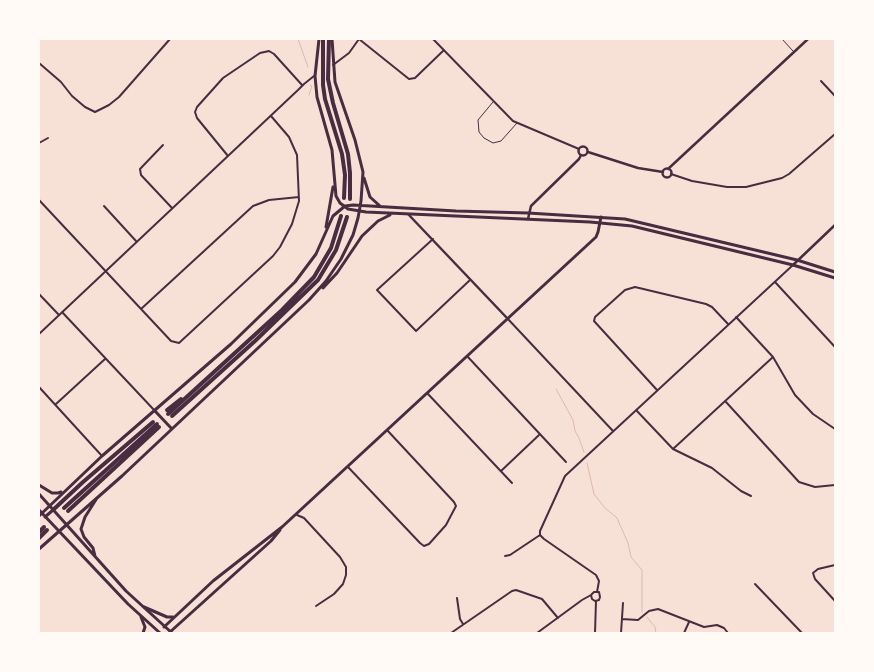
<!DOCTYPE html>
<html>
<head>
<meta charset="utf-8">
<style>
  body { margin:0 }
  #map { position:relative; width:874px; height:672px; overflow:hidden; background:#f7e1d7; font-family:Karla,sans-serif }
  canvas { display:block }
  .frame { position:absolute; inset:0; border:40px solid #fffaf5; pointer-events:none }
</style>
</head>
<body>
<div id="map">
<canvas width="874" height="672"></canvas>
<div class="frame"></div>
</div>
<script>
const c = document.querySelector('canvas').getContext('2d');
c.lineJoin = 'round';
const toPath = rows => new Path2D(rows.map(r => 'M' + r).join(''));
function strokePath(path, color, width, dash) { c.strokeStyle = color; c.lineWidth = width; c.lineCap = dash ? 'butt' : 'round'; c.setLineDash(dash || []); c.stroke(path); }
strokePath(toPath([
  [298,39,308,67],
  [309,95,312,86,310,85],
  [556,389,573,420,575,431,579,438,584,452],
  [587,463,594,494,605,508,617,518,628,543,631,557,642,570,642,612],
  [647,617,655,627,656,633]
]), '#dcb8b0', 1);
strokePath(toPath([
  [782,39,793,51],
  [493,102,478,120,479,132,484,138,493,143,501,141,517,123]
]), '#4a2c40', 1);
strokePath(toPath([
  [359,39,409,79,415,78,444,50],
  [433,39,513,121,579,149],
  [39,63,61,82,72,96,85,107,95,112,109,105,119,97,170,39],
  [333,65,349,53,359,39],
  [821,81,835,96],
  [39,143,48,138],
  [163,145,140,169,141,175,172,208],
  [228,156,197,118,195,112,197,107,223,78,260,53,269,51,274,54,302,85],
  [671,174,692,181,727,187,746,187,782,178,789,174,835,134],
  [39,200,171,341,179,343,273,256,280,247,292,224,299,201,297,155,289,137,271,116],
  [104,206,136,241],
  [433,239,377,290,416,331,470,280],
  [775,282,835,347],
  [39,294,59,315],
  [141,309,253,206,269,200,299,197],
  [62,312,155,411],
  [736,317,773,357,795,395,813,414,835,429],
  [507,318,613,431],
  [39,334,298,90,304,84,314,76],
  [467,356,566,462],
  [39,387,102,456],
  [657,390,594,321,595,317,625,290,635,287,706,304,712,307,728,324],
  [428,394,512,483],
  [726,402,799,482,815,487,835,485],
  [56,404,105,359],
  [636,410,673,449,712,468,741,491,751,496],
  [673,449,773,357],
  [348,467,420,543,424,546,429,544,446,525,456,506,454,502,387,430],
  [501,471,539,435],
  [297,515,304,518,340,557,346,567,346,575,343,584,334,594,316,606],
  [505,556,510,555,540,535],
  [835,565,818,569,813,573,815,579,835,601],
  [755,584,802,633],
  [597,592,599,581,596,575,544,539,540,535,540,531,565,476,793,265],
  [457,598,460,619,463,624],
  [622,619,638,620,649,611,658,609,704,627,717,625,724,628,728,633],
  [451,633,512,591,516,590,542,599,558,618],
  [537,633,582,600,591,595,594,592,599,592,600,597,599,600,595,601,592,599,591,595],
  [595,633,596,601],
  [621,633,623,603],
  [684,633,689,622]
]), '#4a2c40', 2);
strokePath(toPath([
  '578.5 151a4.5 4.5 0 1 1 9 0a4.5 4.5 0 1 1-9 0Z',
  [588,152,638,168,663,172],
  '662.5 173a4.5 4.5 0 1 1 9 0a4.5 4.5 0 1 1-9 0Z',
  [668,169,808,39],
  [408,214,507,318],
  [528,219,531,206,579,159,581,155],
  [793,265,835,225]
]), '#4a2c40', 2.5);
strokePath(toPath([
  [144,607,167,617,173,617],
  [141,617,145,627,143,633],
  [164,627,213,581,282,527,596,237,598,232,601,217],
  [170,632,271,541,280,530]
]), '#4a2c40', 3);
strokePath(toPath([
  [319,39,315,76,317,97,332,150,336,196,340,203,348,209,366,212,590,222,632,226,793,265,835,278],
  [364,178,370,197,380,206],
  [326,227,333,187],
  [323,288,337,273,362,236,378,221,390,215],
  [155,411,172,429],
  [39,485,52,493,58,493,61,492],
  [39,494,126,591,172,633],
  [39,510,128,604,160,633],
  [39,516,102,456,231,344,295,282,316,254,333,216,345,206,353,205,456,211,528,213,625,219,797,260,835,272],
  [45,517,53,510],
  [39,549,122,476,309,300,326,281,341,259,353,235,358,218,361,201,363,172,355,140,335,82,332,39],
  [95,556,93,548,84,537,81,529,85,517,97,498]
]), '#4a2c40', 3);
strokePath(toPath([
  [323,39,323,85,325,99,342,154,345,175,344,198],
  [329,39,328,79,333,103,348,154,350,173,350,199],
  [167,410,181,399],
  [168,414,282,310,314,277,331,248,341,216],
  [172,416,255,341,318,280,336,250,347,217],
  [64,508,157,424],
  [53,510,83,482,153,422],
  [68,511,159,427],
  [39,532,44,527],
  [39,538,47,530]
]), '#4a2c40', 4);
</script>
</body>
</html>
